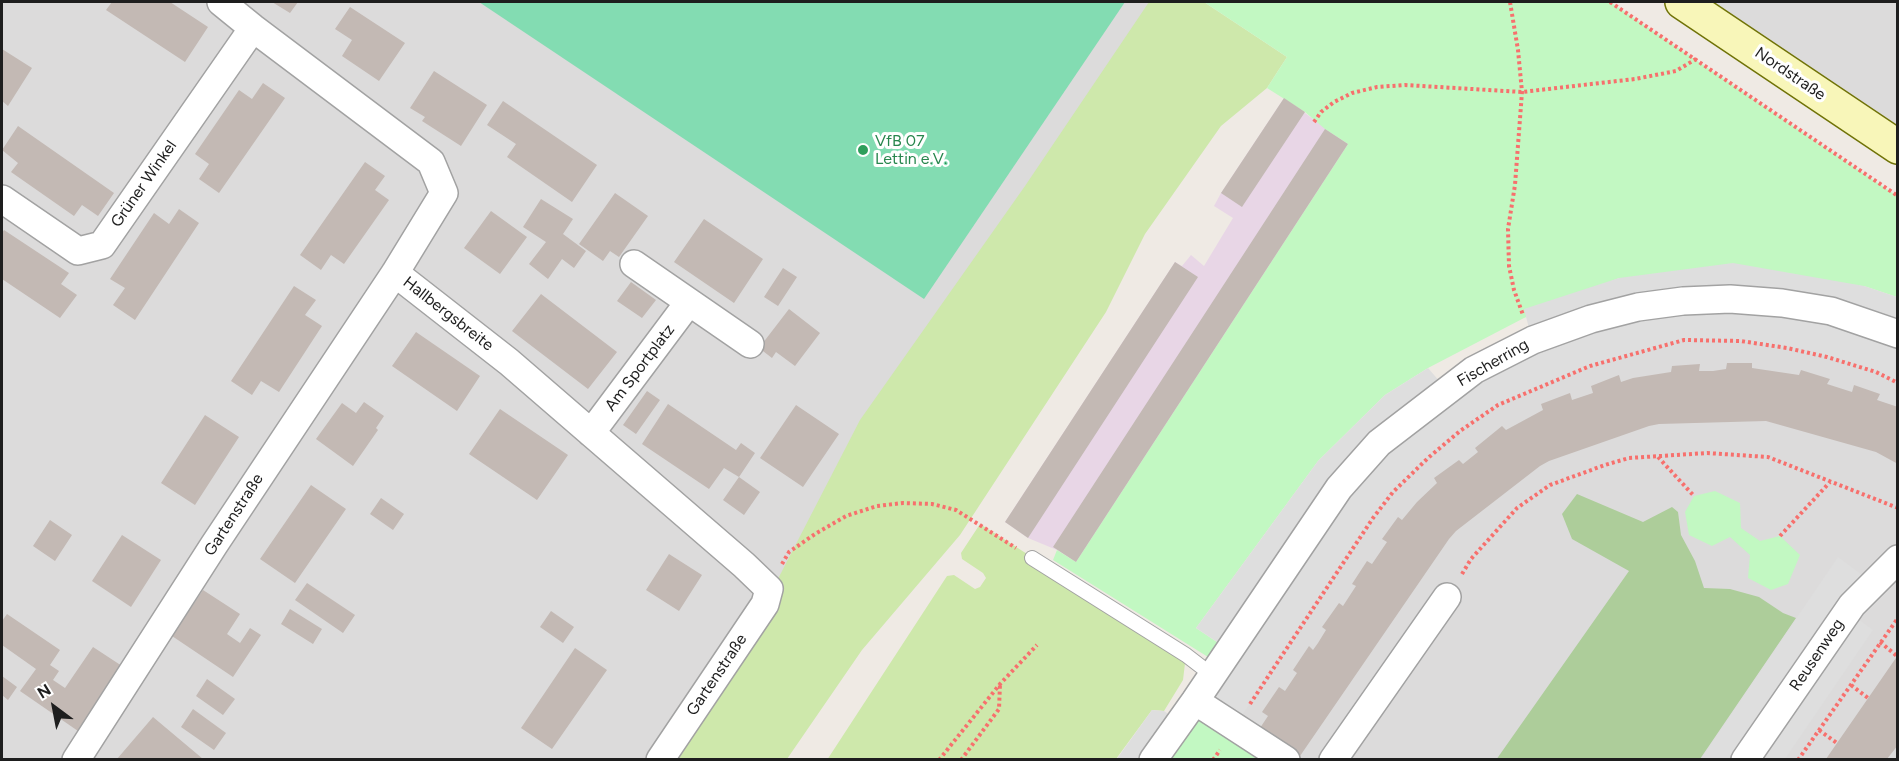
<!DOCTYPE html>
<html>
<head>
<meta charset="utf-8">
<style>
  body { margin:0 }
  #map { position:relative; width:1899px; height:761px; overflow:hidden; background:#efeae4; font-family:Figtree,sans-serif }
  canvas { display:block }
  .frame { position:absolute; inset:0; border:3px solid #1e1e1e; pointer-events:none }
  .north { position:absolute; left:24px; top:677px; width:60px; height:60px; -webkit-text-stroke:4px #fff; paint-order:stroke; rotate:328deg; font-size:16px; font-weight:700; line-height:24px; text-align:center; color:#1e1e1e }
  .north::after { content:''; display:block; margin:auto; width:21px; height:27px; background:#1e1e1e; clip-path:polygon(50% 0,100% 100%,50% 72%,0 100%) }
</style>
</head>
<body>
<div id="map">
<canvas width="1899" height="761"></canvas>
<div class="frame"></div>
<div class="north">N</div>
</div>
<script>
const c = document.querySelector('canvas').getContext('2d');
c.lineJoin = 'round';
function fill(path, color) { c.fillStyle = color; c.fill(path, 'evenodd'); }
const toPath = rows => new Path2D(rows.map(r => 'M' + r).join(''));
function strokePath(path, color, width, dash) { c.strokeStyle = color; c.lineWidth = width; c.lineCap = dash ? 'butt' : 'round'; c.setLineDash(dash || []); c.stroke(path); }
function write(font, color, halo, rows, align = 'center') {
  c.font = font + ' Figtree,sans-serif'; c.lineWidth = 6; c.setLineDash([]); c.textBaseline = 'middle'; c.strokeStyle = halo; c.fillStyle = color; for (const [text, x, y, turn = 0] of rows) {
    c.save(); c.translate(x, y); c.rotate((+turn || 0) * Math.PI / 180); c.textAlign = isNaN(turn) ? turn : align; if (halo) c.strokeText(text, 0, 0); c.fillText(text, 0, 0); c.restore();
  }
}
fill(toPath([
  [2,2,1197,2,656,760,2,759],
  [1699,2,1897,2,1897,138],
  [1897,334,1897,759,1286,759,1235,726,1212,675,1533,340]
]), '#dcdbdb');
fill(toPath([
  [1284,98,1348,144,1076,562,1057,550,1028,538,1005,522,1175,262,1182,266,1191,255,1204,266,1233,218,1214,206,1221,193]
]), '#e8d6e6');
fill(toPath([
  [1149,2,1204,2,1287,57,1267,88,1221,126,1145,234,1106,312,960,535,862,650,787,759,667,760,765,604,860,420,1025,186],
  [980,524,1186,655,1183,680,1164,711,1152,710,1116,759,827,760,947,576,954,575,975,589,980,587,986,578,983,573,962,559,961,553]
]), '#cee8ab');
fill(toPath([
  [1577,494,1643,522,1672,507,1678,512,1681,535,1695,561,1704,588,1730,589,1759,597,1783,613,1796,618,1700,759,1496,760,1629,571,1572,539,1562,514]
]), '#adcd9a');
fill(toPath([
  [1204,2,1610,2,1897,196,1897,297,1864,286,1619,278,1524,318,1428,368,1385,395,1318,461,1196,628,1220,644,1208,657,1053,560,1057,550,1076,562,1348,144,1325,129,1305,112,1267,88,1287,57],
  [1715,491,1740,503,1741,528,1760,541,1780,536,1800,555,1788,584,1771,590,1748,578,1750,555,1730,537,1712,546,1689,535,1685,512,1694,496],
  [1195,701,1286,760,1153,760]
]), '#c2f8c2');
fill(toPath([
  [479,2,1125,2,924,299]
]), '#83dcb2');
fill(toPath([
  [1733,263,1864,286,1897,297,1897,383,1876,372,1827,357,1787,348,1741,341,1684,340,1590,366,1498,405,1460,431,1428,458,1393,492,1373,518,1235,726,1195,701,1220,644,1196,628,1318,461,1385,395,1428,368,1447,390,1532,340,1524,309,1619,278],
  [1838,557,1873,583,1847,611,1873,630,1785,759,1700,760],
  [1152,710,1164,711,1180,722,1153,759,1116,760]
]), '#dedede');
fill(toPath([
  [112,2,170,2,208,27,185,62,106,10],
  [272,2,298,2,290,13],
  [350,7,405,43,379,81,342,56,352,40,335,29],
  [2,49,32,68,8,106,2,101],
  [434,71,487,105,461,146,422,121,425,117,410,108],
  [263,83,285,98,219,193,199,179,209,164,195,154,239,90,252,99],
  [1284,98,1305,112,1242,207,1221,193],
  [503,101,597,165,572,202,507,157,516,144,487,125],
  [18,126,114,193,98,216,82,205,74,216,11,172,18,163,2,150],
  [1325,129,1348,144,1076,562,1053,547],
  [365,162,385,176,375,190,389,200,344,264,331,255,321,270,300,255],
  [615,193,648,216,619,257,610,251,603,261,579,244],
  [541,199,573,219,563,234,586,251,574,268,562,259,548,279,529,264,546,242,523,227],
  [179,209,199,223,135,320,113,305,125,288,110,279,154,213,169,224],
  [491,211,527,237,500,274,464,248],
  [704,219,763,259,734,303,674,262],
  [4,230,69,273,61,284,77,295,60,318,2,279,2,233],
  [1175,262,1198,277,1028,538,1005,522],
  [783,268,797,277,778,306,764,297],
  [631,282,656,300,642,318,617,301],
  [294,286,316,300,305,315,322,326,279,392,261,381,252,395,231,381],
  [541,294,617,352,588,389,512,331],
  [789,309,820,333,795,366,776,352,772,358,759,348],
  [416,332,480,376,457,411,392,366],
  [1727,363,1752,363,1752,368,1799,375,1801,370,1830,379,1827,384,1852,392,1854,385,1880,394,1877,400,1898,407,1898,464,1876,452,1766,421,1659,424,1649,426,1549,461,1540,466,1456,531,1449,539,1300,756,1260,728,1268,716,1262,712,1279,687,1285,691,1297,673,1293,670,1309,646,1313,650,1318,643,1326,630,1322,627,1339,603,1343,606,1356,586,1352,584,1367,561,1372,564,1387,542,1382,539,1398,517,1402,520,1417,502,1437,483,1434,478,1459,460,1463,464,1478,452,1475,448,1502,426,1506,430,1543,410,1541,404,1570,393,1572,400,1593,393,1591,386,1619,375,1621,382,1633,378,1671,372,1672,366,1700,364,1699,371,1713,371,1726,369],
  [647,391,660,400,636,434,623,425],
  [364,402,384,416,376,428,378,430,353,466,316,439,342,403,356,413],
  [668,404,736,450,741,443,755,453,739,477,724,468,709,489,642,444],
  [796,405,839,434,803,487,760,458],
  [500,409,568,455,537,500,469,454],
  [205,415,239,437,195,505,161,483],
  [739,477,760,492,744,515,723,500],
  [311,485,346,509,295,583,260,559],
  [381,498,404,514,393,530,370,514],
  [50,520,72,535,55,561,33,546],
  [122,535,161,560,131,607,92,581],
  [669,554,702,575,679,611,646,590],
  [307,583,355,615,343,633,295,600],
  [203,590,240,614,227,634,240,643,250,628,261,635,233,677,172,636],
  [290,609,322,629,313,644,281,624],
  [551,611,574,627,563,643,540,627],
  [7,614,60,650,50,665,59,671,53,680,65,688,93,647,122,666,78,731,20,691,36,669,2,645,2,621],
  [575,648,607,670,552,749,521,728],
  [1898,655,1898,745,1887,759,1826,759],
  [2,676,17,687,8,700,2,695],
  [207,679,235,699,223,715,196,696],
  [193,709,226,733,214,750,181,727],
  [153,717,203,759,117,759]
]), '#c3b9b4');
const lane = toPath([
  [1032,558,1186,655,1212,675]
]);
const street = toPath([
  [2,199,78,251,102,245,253,28],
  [634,264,750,344],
  [395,273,509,362,744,565,769,589,765,604,660,760],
  [591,433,689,302],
  [1195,701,1286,760],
  [76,760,214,545,395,273,444,193,431,162,253,28,221,2],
  [1153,760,1195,701,1339,488,1379,443,1474,370,1533,340,1591,319,1638,307,1683,301,1730,299,1782,303,1831,311,1898,334],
  [1333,760,1447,597],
  [1745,760,1852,605,1898,559]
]);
const secondary = toPath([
  [1682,2,1898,147]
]);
strokePath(lane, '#a2a2a2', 16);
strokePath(street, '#a2a2a2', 30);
strokePath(secondary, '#707307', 36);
strokePath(toPath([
  [1510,2,1518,50,1522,92,1515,185,1508,229,1509,266,1514,290,1523,315],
  [1610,2,1898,196],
  [1314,122,1321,112,1334,102,1352,93,1377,87,1405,85,1522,92,1635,79,1676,71,1696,59],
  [1658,457,1694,496],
  [1780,536,1830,482],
  [782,564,789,552,815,534,846,516,877,506,903,503,932,504,956,510,1016,548],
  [1462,574,1471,559,1517,508,1550,485,1605,465,1629,458,1707,453,1768,457,1898,508],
  [1880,642,1897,656],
  [1851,685,1868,698],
  [1250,704,1373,518,1393,492,1428,458,1460,431,1498,405,1590,366,1684,340,1741,341,1787,348,1827,357,1876,372,1898,383],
  [1819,730,1837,743],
  [939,760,1000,684,1037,645],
  [961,760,999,709,1000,684],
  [1213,760,1220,750],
  [1798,760,1898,618]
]), '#f7706d', 4, [3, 3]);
strokePath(lane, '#fff', 14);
strokePath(street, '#fff', 27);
strokePath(secondary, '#f8f6b9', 33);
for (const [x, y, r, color] of [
  [863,150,6,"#2e9e5b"]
]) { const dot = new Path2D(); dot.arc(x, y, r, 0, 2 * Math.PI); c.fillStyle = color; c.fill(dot); strokePath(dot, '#fff', 2); }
write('16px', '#1e1e1e', '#fff', [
  ["Nordstraße",1790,74,34],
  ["Grüner Winkel",144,184,-55],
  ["Hallbergsbreite",448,314,38],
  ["Fischerring",1493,363,-30],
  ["Am Sportplatz",640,368,-53],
  ["Gartenstraße",234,515,-57],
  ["Reusenweg",1817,655,-56],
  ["Gartenstraße",717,675,-56]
]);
write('16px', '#27864d', '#fff', [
  ["VfB 07",875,141],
  ["Lettin e.V.",875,159]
], 'left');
</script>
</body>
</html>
